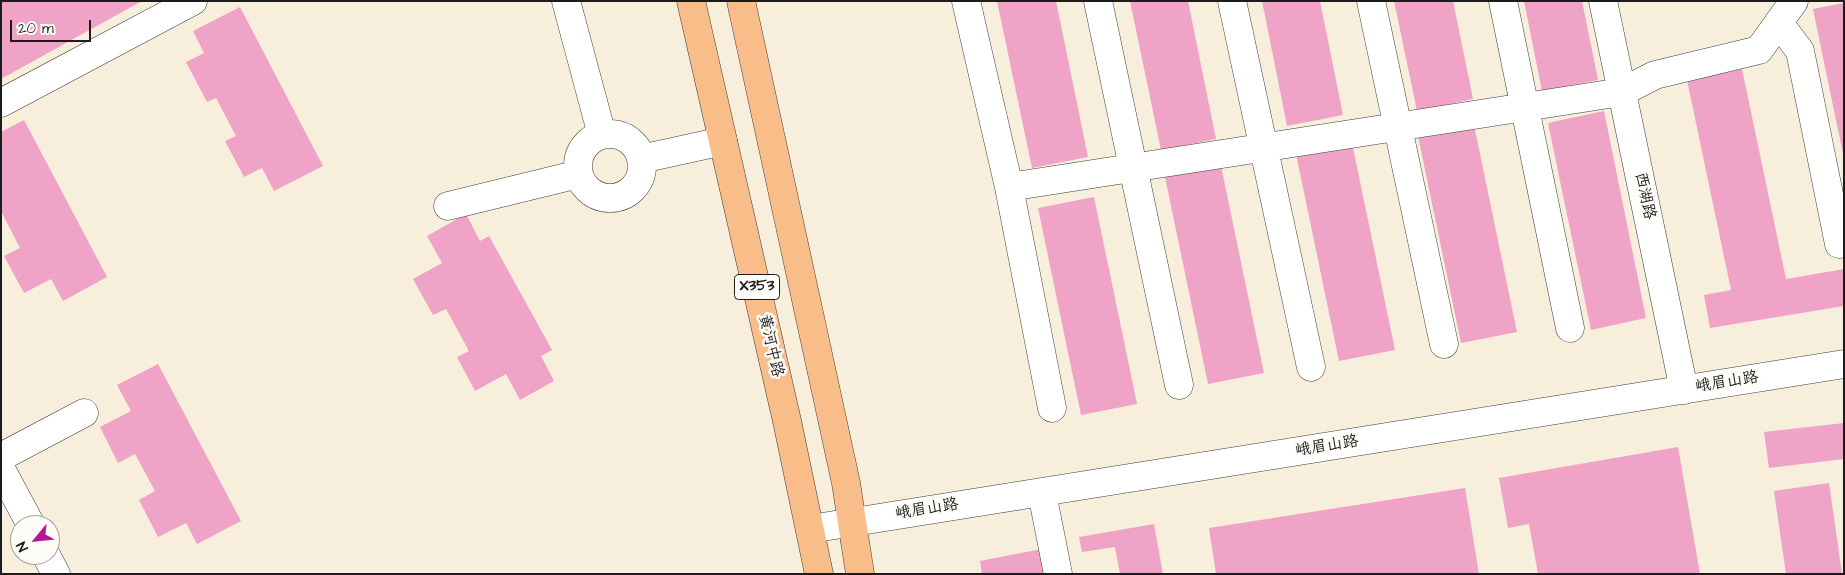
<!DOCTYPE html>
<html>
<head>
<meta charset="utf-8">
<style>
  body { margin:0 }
  #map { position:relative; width:1845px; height:575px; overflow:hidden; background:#f7eedc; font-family:"Architects Daughter",sans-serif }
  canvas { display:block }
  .frame { position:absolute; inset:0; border:2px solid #1c1c1c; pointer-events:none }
  .north { position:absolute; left:10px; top:515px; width:50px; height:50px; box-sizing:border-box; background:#fdfcf7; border:1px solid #a3a29f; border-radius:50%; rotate:242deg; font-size:14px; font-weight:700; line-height:20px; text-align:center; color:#1c1c1c }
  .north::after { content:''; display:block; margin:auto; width:18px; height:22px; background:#b5179e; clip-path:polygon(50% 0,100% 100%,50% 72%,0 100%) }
  .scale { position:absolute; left:10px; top:20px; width:81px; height:22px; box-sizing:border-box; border:2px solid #1c1c1c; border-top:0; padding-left:6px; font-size:15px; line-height:18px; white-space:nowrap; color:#1c1c1c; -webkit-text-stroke:4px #fdfcf7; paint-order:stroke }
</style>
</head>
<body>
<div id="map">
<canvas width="1845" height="575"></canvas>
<div class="frame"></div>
<div class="north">N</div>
<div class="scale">20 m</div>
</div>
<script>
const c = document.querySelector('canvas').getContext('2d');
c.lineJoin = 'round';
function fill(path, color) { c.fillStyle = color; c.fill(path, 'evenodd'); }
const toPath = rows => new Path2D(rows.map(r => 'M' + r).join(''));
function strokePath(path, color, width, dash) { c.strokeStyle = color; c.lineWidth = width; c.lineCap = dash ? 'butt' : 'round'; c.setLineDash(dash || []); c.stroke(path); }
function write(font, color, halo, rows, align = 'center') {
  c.font = font + ' "Architects Daughter","LXGW WenKai TC",sans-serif'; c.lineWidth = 5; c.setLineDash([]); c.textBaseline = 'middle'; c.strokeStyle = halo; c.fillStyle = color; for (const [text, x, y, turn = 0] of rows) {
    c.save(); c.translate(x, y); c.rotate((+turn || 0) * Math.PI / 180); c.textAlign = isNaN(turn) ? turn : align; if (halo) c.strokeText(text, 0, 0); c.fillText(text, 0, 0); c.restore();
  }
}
fill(toPath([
  [1,1,142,1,1,79],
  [997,1,1056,1,1088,157,1032,168],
  [1130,1,1188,1,1216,139,1161,150],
  [1262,1,1320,1,1343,115,1287,126],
  [1394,1,1453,1,1473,99,1417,111],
  [1524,1,1582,1,1598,80,1542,91],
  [1844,3,1844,153,1843,154,1813,9],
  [240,7,323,166,274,191,262,168,244,177,225,141,236,136,216,98,207,102,186,62,204,53,193,31],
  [1742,69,1786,279,1844,269,1844,306,1710,328,1704,295,1731,290,1687,80],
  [1604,111,1646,318,1591,330,1548,123],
  [24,120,107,277,63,301,51,279,24,293,4,256,20,248,1,211,1,132],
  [1474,125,1517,332,1461,343,1418,136],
  [1352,143,1395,350,1339,361,1296,154],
  [1221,166,1264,373,1208,384,1165,177],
  [1094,197,1137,404,1081,415,1038,208],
  [466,214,480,241,489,236,552,350,541,356,554,381,520,400,506,374,475,391,457,357,469,351,446,309,433,315,413,279,442,263,427,236],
  [158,364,241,521,197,544,186,523,158,537,139,500,155,491,135,454,118,463,100,427,131,411,117,385],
  [1844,423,1844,459,1769,468,1764,432],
  [1678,447,1700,574,1538,574,1529,524,1508,528,1499,478],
  [1829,483,1842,574,1786,574,1774,491],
  [1465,488,1479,574,1216,574,1209,528],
  [1154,524,1163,574,1120,574,1115,547,1082,552,1079,537],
  [1042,549,1047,574,982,574,980,561]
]), '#efa3c6');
const minor = toPath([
  [566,1,602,135],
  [966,1,1009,187,1052,408],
  [1098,1,1179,385],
  [1232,1,1311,367],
  [1371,1,1444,344],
  [1503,1,1570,328],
  [1603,1,1684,390],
  [1779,23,1800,51,1839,244],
  [1,103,193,1],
  '578 166a32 32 0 1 1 64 0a32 32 0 1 1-64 0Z',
  [641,159,723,141],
  [1009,187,1622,92,1655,75,1759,50,1794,1],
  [448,206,579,174],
  [1,457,84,413],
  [1,469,31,525],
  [1042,493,1058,574],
  [810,529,1844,364],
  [46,555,56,574]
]);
const major = toPath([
  [691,1,787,421,819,574],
  [741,1,846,483,860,574]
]);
strokePath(minor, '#3d3c39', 29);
strokePath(major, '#3d3c39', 29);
strokePath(minor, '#fff', 28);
strokePath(major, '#f8bd89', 28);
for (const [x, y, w] of [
  [757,287,45]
]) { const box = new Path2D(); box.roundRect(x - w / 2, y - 12.5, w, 25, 4); c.fillStyle = '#fdfcf7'; c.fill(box); strokePath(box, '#1c1c1c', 1); }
write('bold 15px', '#1c1c1c', null, [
  ["X353",757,287]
]);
write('16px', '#1c1c1c', '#fdfcf7', [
  ["西湖路",1644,196,78],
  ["黄河中路",770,346,77],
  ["峨眉山路",1727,383,-9],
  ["峨眉山路",1327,447,-9],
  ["峨眉山路",927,510,-9]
]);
</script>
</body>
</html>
